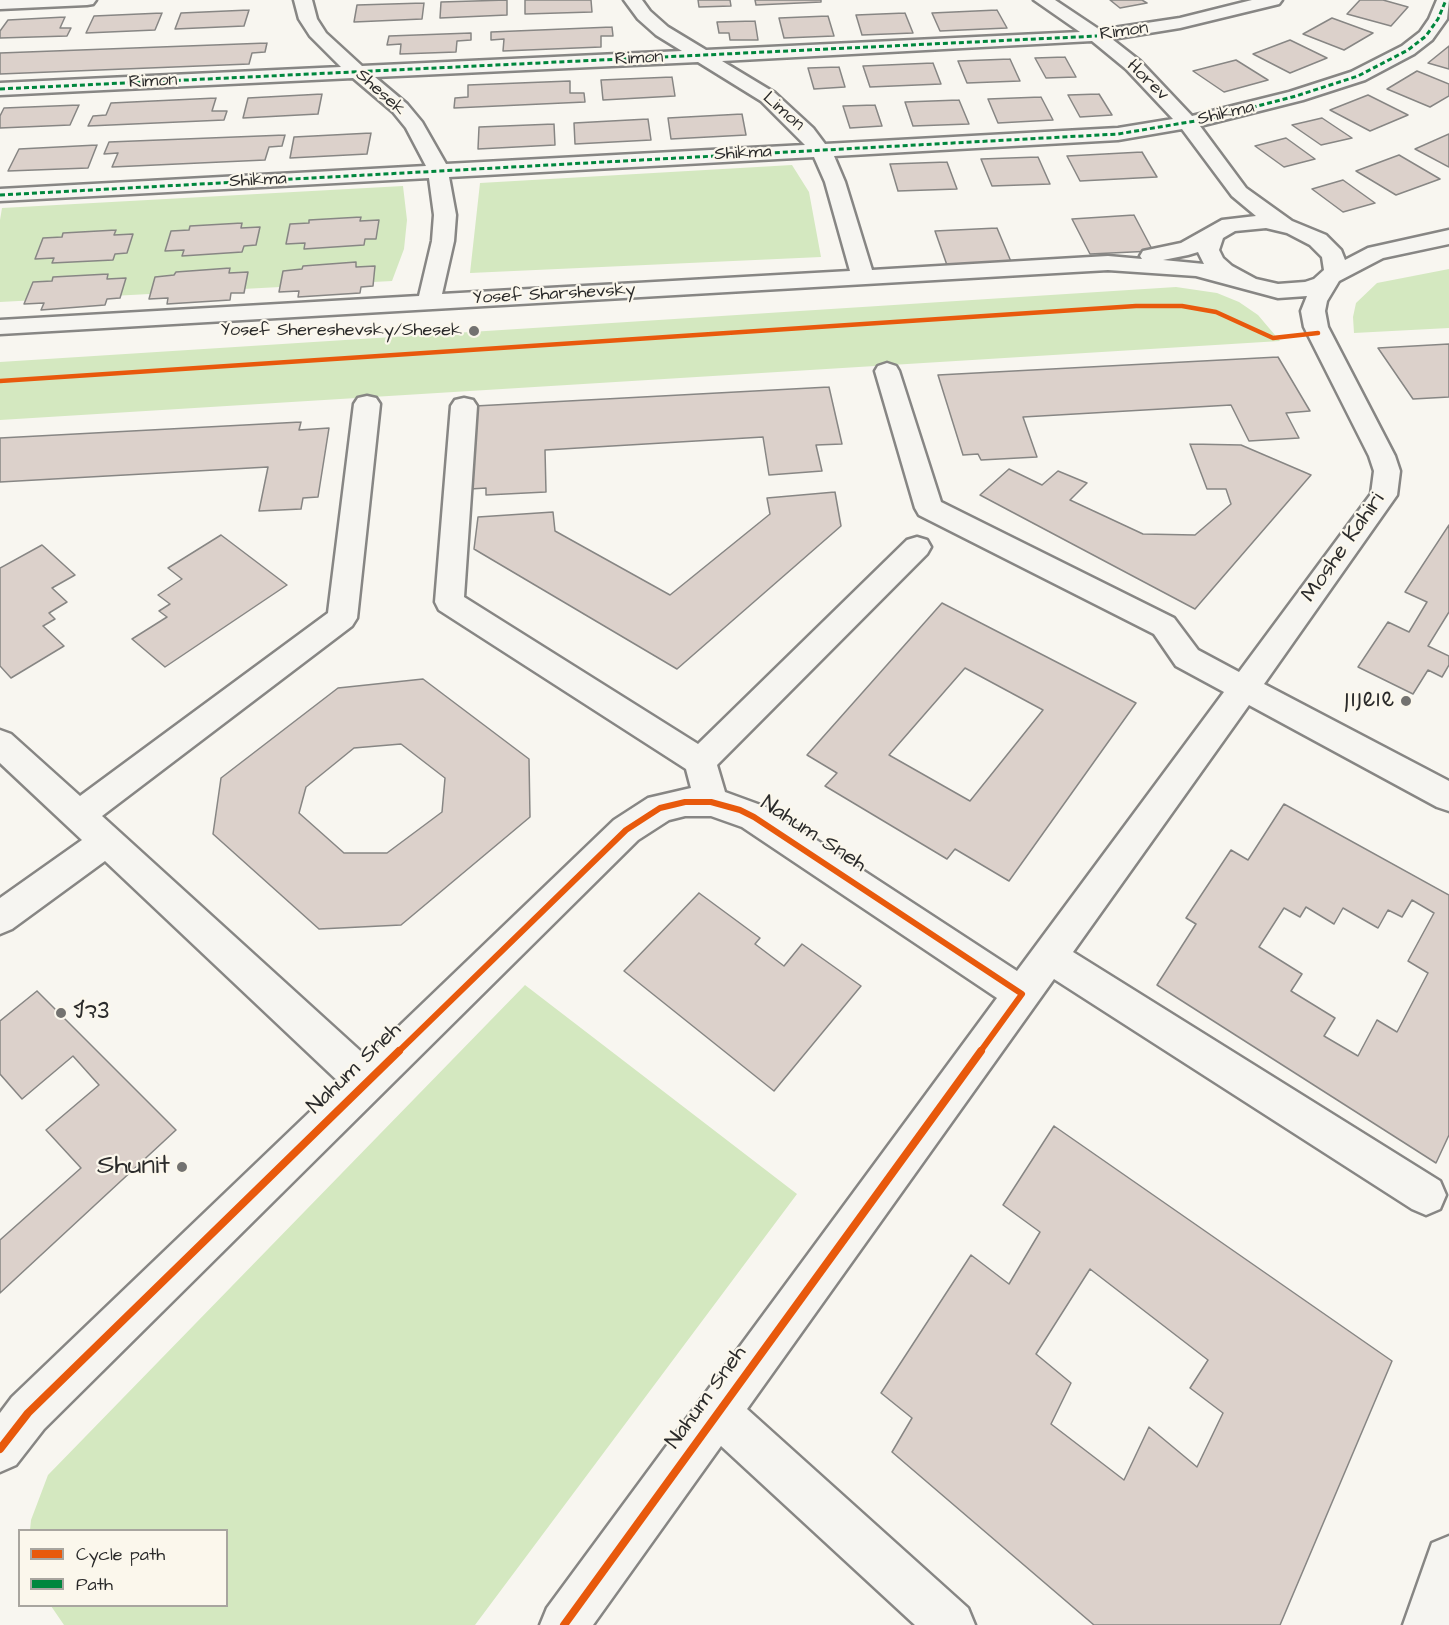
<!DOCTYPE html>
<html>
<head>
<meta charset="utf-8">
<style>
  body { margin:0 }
  #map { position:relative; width:1449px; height:1625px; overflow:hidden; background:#f8f6f0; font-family:"Architects Daughter",sans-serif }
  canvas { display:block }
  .legend { position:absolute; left:18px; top:1529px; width:210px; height:78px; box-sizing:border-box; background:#fbf7ec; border:2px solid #a8a59f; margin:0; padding:8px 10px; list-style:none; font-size:18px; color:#2b2b2b }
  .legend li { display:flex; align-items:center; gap:12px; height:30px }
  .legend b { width:30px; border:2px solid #a8a59f }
</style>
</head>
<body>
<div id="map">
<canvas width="1449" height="1625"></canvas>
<ul class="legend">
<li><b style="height:8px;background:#e8590c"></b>Cycle path</li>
<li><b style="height:8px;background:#00873e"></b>Path</li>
</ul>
</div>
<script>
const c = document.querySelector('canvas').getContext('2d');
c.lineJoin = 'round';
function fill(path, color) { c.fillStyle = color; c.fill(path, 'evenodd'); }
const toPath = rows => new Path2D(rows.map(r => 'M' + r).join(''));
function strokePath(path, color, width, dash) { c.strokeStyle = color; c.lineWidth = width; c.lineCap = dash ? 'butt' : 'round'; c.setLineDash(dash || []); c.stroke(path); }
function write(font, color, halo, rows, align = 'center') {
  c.font = font + ' "Architects Daughter","Playpen Sans Hebrew",sans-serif'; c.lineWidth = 4.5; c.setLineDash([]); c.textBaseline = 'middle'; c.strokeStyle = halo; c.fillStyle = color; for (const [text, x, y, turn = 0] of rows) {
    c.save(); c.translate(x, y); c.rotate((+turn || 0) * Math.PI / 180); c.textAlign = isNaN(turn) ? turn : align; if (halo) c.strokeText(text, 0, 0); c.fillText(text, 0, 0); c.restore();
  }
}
fill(toPath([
  [792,165,809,192,821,257,470,273,480,183],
  [403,186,407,220,404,249,392,281,0,302,0,220,2,208],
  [1449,269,1449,328,1354,333,1353,317,1356,303,1377,283],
  [1176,287,1217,293,1239,302,1258,315,1280,341,0,420,0,362],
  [525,985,797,1194,475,1625,64,1625,51,1606,226,1606,226,1530,30,1530,31,1520,48,1475]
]), '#d4e8c0');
const building = toPath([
  [507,0,507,15,440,18,441,2,507,0],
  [525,0,591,0,592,12,525,14,525,0],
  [698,0,730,0,731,6,699,7,698,0],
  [755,0,821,0,821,2,756,5,755,0],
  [1110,0,1142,0,1147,3,1120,8,1110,0],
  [1360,0,1383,0,1408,7,1391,26,1347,14,1360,0],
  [424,3,422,19,354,22,357,5,424,3],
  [249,10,244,26,175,29,181,13,249,10],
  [997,10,1007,28,940,31,932,13,997,10],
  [162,13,155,30,86,33,94,16,162,13],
  [905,13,913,33,862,35,856,15,905,13],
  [828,16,834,36,784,38,779,18,828,16],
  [65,17,60,28,71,28,67,36,0,38,0,31,8,20,65,17],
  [1332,18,1373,33,1344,50,1303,34,1332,18],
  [755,21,758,40,730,40,729,33,719,33,717,22,755,21],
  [612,27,613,36,601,36,601,47,503,51,504,39,491,40,491,32,612,27],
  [471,33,471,40,457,41,456,52,400,54,401,44,387,45,389,36,471,33],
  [1290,40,1327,58,1290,73,1253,54,1290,40],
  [267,43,265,52,252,53,249,64,0,74,0,53,267,43],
  [1449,46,1449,69,1428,63,1449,46],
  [1065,57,1076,77,1046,78,1035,58,1065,57],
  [1010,59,1020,81,967,83,958,61,1010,59],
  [1236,60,1268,80,1224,92,1193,71,1236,60],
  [933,63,941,84,870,87,863,66,933,63],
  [839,67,845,87,814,89,808,68,839,67],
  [1417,71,1449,84,1449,96,1430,107,1387,89,1417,71],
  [672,77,675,96,603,100,601,80,672,77],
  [570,81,570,93,584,93,585,102,454,108,455,98,468,97,468,85,570,81],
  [322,94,318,114,243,118,248,98,322,94],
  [1099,94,1112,115,1080,117,1068,95,1099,94],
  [1368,95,1408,115,1370,131,1330,110,1368,95],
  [1041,97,1053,120,998,123,988,99,1041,97],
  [216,98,212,111,227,111,224,120,88,126,93,116,106,115,111,103,216,98],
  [959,100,969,124,913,126,905,102,959,100],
  [79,105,70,125,0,128,0,116,4,108,79,105],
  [875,105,882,126,850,128,843,106,875,105],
  [742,114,746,135,671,139,668,118,742,114],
  [1322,118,1352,138,1321,145,1292,125,1322,118],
  [648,119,651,140,575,144,574,123,648,119],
  [554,124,555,145,478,149,479,127,554,124],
  [371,133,367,154,290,158,294,137,371,133],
  [1449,134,1449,167,1415,149,1449,134],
  [285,135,282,146,269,147,265,160,112,167,118,153,104,154,109,142,285,135],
  [1286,138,1315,159,1284,167,1255,146,1286,138],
  [97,145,88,168,8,171,19,149,97,145],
  [1142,152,1157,177,1080,181,1067,156,1142,152],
  [1399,155,1440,179,1396,195,1356,171,1399,155],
  [1038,157,1050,184,992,186,981,159,1038,157],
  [947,162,957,189,898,191,890,164,947,162],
  [1343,180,1375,203,1343,212,1312,189,1343,180],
  [1134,215,1153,251,1090,254,1072,219,1134,215],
  [361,217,360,221,379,220,376,239,365,239,364,245,304,249,305,243,286,244,290,224,309,223,309,220,361,217],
  [242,223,241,228,260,227,256,245,244,246,242,252,182,256,184,250,165,251,171,231,189,230,190,226,242,223],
  [997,228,1012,264,948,268,935,231,997,228],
  [116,230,114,235,133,234,127,253,115,254,113,260,52,263,54,258,35,259,43,238,62,237,63,233,116,230],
  [356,262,356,267,375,266,373,286,361,287,360,293,298,297,299,291,279,292,283,271,302,269,303,266,356,262],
  [230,268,229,273,248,272,244,293,231,293,230,300,167,304,168,298,149,299,155,277,174,275,176,272,230,268],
  [108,274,107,279,126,278,120,298,107,299,105,305,41,310,44,303,24,304,33,282,52,281,53,277,108,274],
  [1449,344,1449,397,1413,399,1378,348,1449,344],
  [1278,357,1310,411,1286,413,1299,438,1249,441,1231,405,1023,417,1037,457,981,460,978,454,963,455,938,375,1278,357],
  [829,387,842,444,816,445,822,471,769,475,763,437,545,450,546,492,486,495,486,488,470,489,475,406,829,387],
  [301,422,299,430,329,428,318,497,303,498,301,509,259,511,268,467,0,482,0,438,301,422],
  [1190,444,1241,445,1311,475,1195,609,980,495,1009,469,1042,485,1058,471,1087,483,1070,500,1143,534,1195,535,1231,504,1226,489,1207,489,1190,444],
  [835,492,841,526,677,669,474,549,478,517,553,512,555,531,670,595,770,514,767,498,835,492],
  [1449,525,1449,612,1428,646,1449,656,1449,665,1442,677,1428,670,1413,694,1358,667,1388,622,1409,632,1427,602,1405,592,1449,525],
  [221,535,287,585,165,667,132,639,167,617,159,611,170,604,158,595,182,579,168,568,221,535],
  [42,545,75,575,52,588,67,602,49,613,55,619,43,626,64,646,11,678,0,666,0,568,42,545],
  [942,603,1136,703,1009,881,955,849,947,859,825,786,837,773,807,755,942,603],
  [965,668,1043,710,970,801,889,755,965,668],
  [423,679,529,759,530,817,401,925,319,929,213,834,221,778,338,688,423,679],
  [401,744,445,778,442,812,387,853,344,853,299,813,306,787,354,748,401,744],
  [1284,804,1449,895,1449,1135,1436,1163,1157,985,1196,924,1186,918,1231,850,1248,860,1284,804],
  [1412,900,1434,913,1408,961,1428,973,1397,1032,1377,1020,1358,1056,1324,1036,1335,1018,1291,991,1302,974,1259,947,1284,908,1300,917,1306,907,1334,924,1343,908,1378,928,1388,910,1402,917,1412,900],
  [699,893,760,938,755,944,784,966,802,944,861,986,774,1091,624,971,699,893],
  [37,991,176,1130,0,1293,0,1240,81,1168,46,1130,99,1085,73,1056,22,1099,0,1074,0,1021,37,991],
  [1054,1126,1392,1361,1280,1625,1094,1625,892,1452,912,1418,881,1393,971,1255,1009,1284,1040,1232,1003,1205,1054,1126],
  [1090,1269,1208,1360,1190,1388,1223,1413,1197,1467,1149,1427,1124,1480,1051,1424,1071,1383,1036,1354,1090,1269]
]);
fill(building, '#dcd1cb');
strokePath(building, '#878684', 1.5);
const minor = toPath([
  [0,0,96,0,93,4,87,5,0,9,0,0],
  [294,0,312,0,317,19,326,33,362,66,682,51,656,35,638,19,624,0,642,0,650,11,668,27,706,50,1080,32,1034,0,1055,0,1100,30,1180,18,1252,0,1282,0,1279,4,1180,28,1112,39,1140,61,1192,116,1289,92,1351,72,1402,46,1420,32,1429,19,1437,0,1449,0,1447,19,1432,40,1414,54,1365,80,1303,100,1200,126,1246,188,1292,221,1326,235,1341,250,1345,260,1368,248,1449,230,1449,244,1383,258,1339,281,1327,301,1325,311,1328,327,1395,456,1400,471,1397,495,1264,684,1449,781,1449,811,1437,807,1249,705,1073,952,1440,1181,1446,1195,1440,1209,1426,1215,1412,1209,1054,979,747,1409,968,1608,975,1625,915,1625,721,1446,593,1625,540,1625,547,1608,997,998,742,827,711,816,685,816,669,820,638,840,44,1429,16,1465,0,1472,0,1413,12,1397,340,1083,105,861,12,929,0,934,0,898,82,840,0,763,0,730,11,734,80,796,328,613,354,404,358,398,367,396,376,398,380,404,357,618,352,626,102,816,367,1057,614,820,648,798,691,788,686,769,439,610,435,602,451,406,455,400,464,398,473,400,477,406,464,597,698,744,907,540,917,537,927,540,931,547,927,554,717,765,725,792,766,807,1017,971,1224,692,1176,666,1154,634,919,515,915,508,875,371,878,366,887,363,896,366,899,371,941,502,1174,618,1198,650,1239,672,1371,494,1374,471,1369,456,1304,327,1301,311,1307,296,1278,298,1196,276,1108,270,0,334,0,320,419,296,432,241,434,215,429,178,0,201,0,189,426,166,406,128,393,112,353,78,0,95,0,83,341,67,310,36,299,19,294,0],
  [1092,41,1126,69,1173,119,1118,128,825,144,813,128,775,93,722,61,1092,41],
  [698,62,761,101,805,145,446,164,422,122,407,104,375,77,698,62],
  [1182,129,1232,196,1256,216,1222,220,1181,243,1143,251,1140,256,1142,259,1108,256,872,270,845,182,834,156,1118,140,1182,129],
  [814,157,825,182,850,271,442,294,454,241,456,215,449,177,814,157],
  [1266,228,1287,233,1310,245,1322,257,1324,270,1314,279,1305,282,1278,284,1256,279,1232,266,1223,258,1219,250,1223,238,1235,231,1266,228],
  [1198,252,1204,264,1163,260,1188,255,1198,252],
  [1449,1536,1449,1625,1403,1625,1432,1543,1449,1536]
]);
strokePath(minor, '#878684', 5);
fill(minor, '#f6f5f1');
strokePath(toPath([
  [0,89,1097,36],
  [0,195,1118,134,1207,119,1296,96,1358,76,1408,50,1426,36,1438,19,1446,0]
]), '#00873e', 3, [5, 3]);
strokePath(toPath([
  [0,381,1136,306,1182,306,1216,312,1273,338,1318,333]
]), '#e8590c', 4.5);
strokePath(toPath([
  [398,1052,626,830,660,808,685,802,711,802,740,810,754,817,1022,994,980,1052]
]), '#e8590c', 6);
strokePath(toPath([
  [0,1449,28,1413,399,1051],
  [564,1625,981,1051]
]), '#e8590c', 8);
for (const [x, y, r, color] of [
  [474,331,6,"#737270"],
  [1406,701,6,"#737270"],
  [61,1013,6,"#737270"],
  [182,1167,6,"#737270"]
]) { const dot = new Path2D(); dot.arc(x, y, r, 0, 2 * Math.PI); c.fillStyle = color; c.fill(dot); strokePath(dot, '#fbf7ec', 2); }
write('18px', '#2b2b2b', '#fbf7ec', [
  ["Rimon",1124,32,-8],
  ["Rimon",639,59,-3],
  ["Horev",1147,81,44],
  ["Rimon",153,82,-3],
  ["Shesek",380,93,42],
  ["Limon",783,112,41],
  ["Shikma",1226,114,-13],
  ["Shikma",743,154,-3],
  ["Shikma",258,181,-3],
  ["Yosef Sharshevsky",554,295,-3]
]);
write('18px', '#2b2b2b', '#fbf7ec', [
  ["Yosef Shereshevsky/Shesek",462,331]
], 'right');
write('22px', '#2b2b2b', '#fbf7ec', [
  ["Moshe Kahiri",1344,548,-55],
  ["Nahum Sneh",813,835,33],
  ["Nahum Sneh",355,1069,-44],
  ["Nahum Sneh",707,1398,-54]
]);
write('22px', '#2b2b2b', '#fbf7ec', [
  ["שושנון",1394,701],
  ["צדף",73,1013,"left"]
], 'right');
write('27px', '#2b2b2b', '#fbf7ec', [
  ["Shunit",170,1167]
], 'right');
</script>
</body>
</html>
